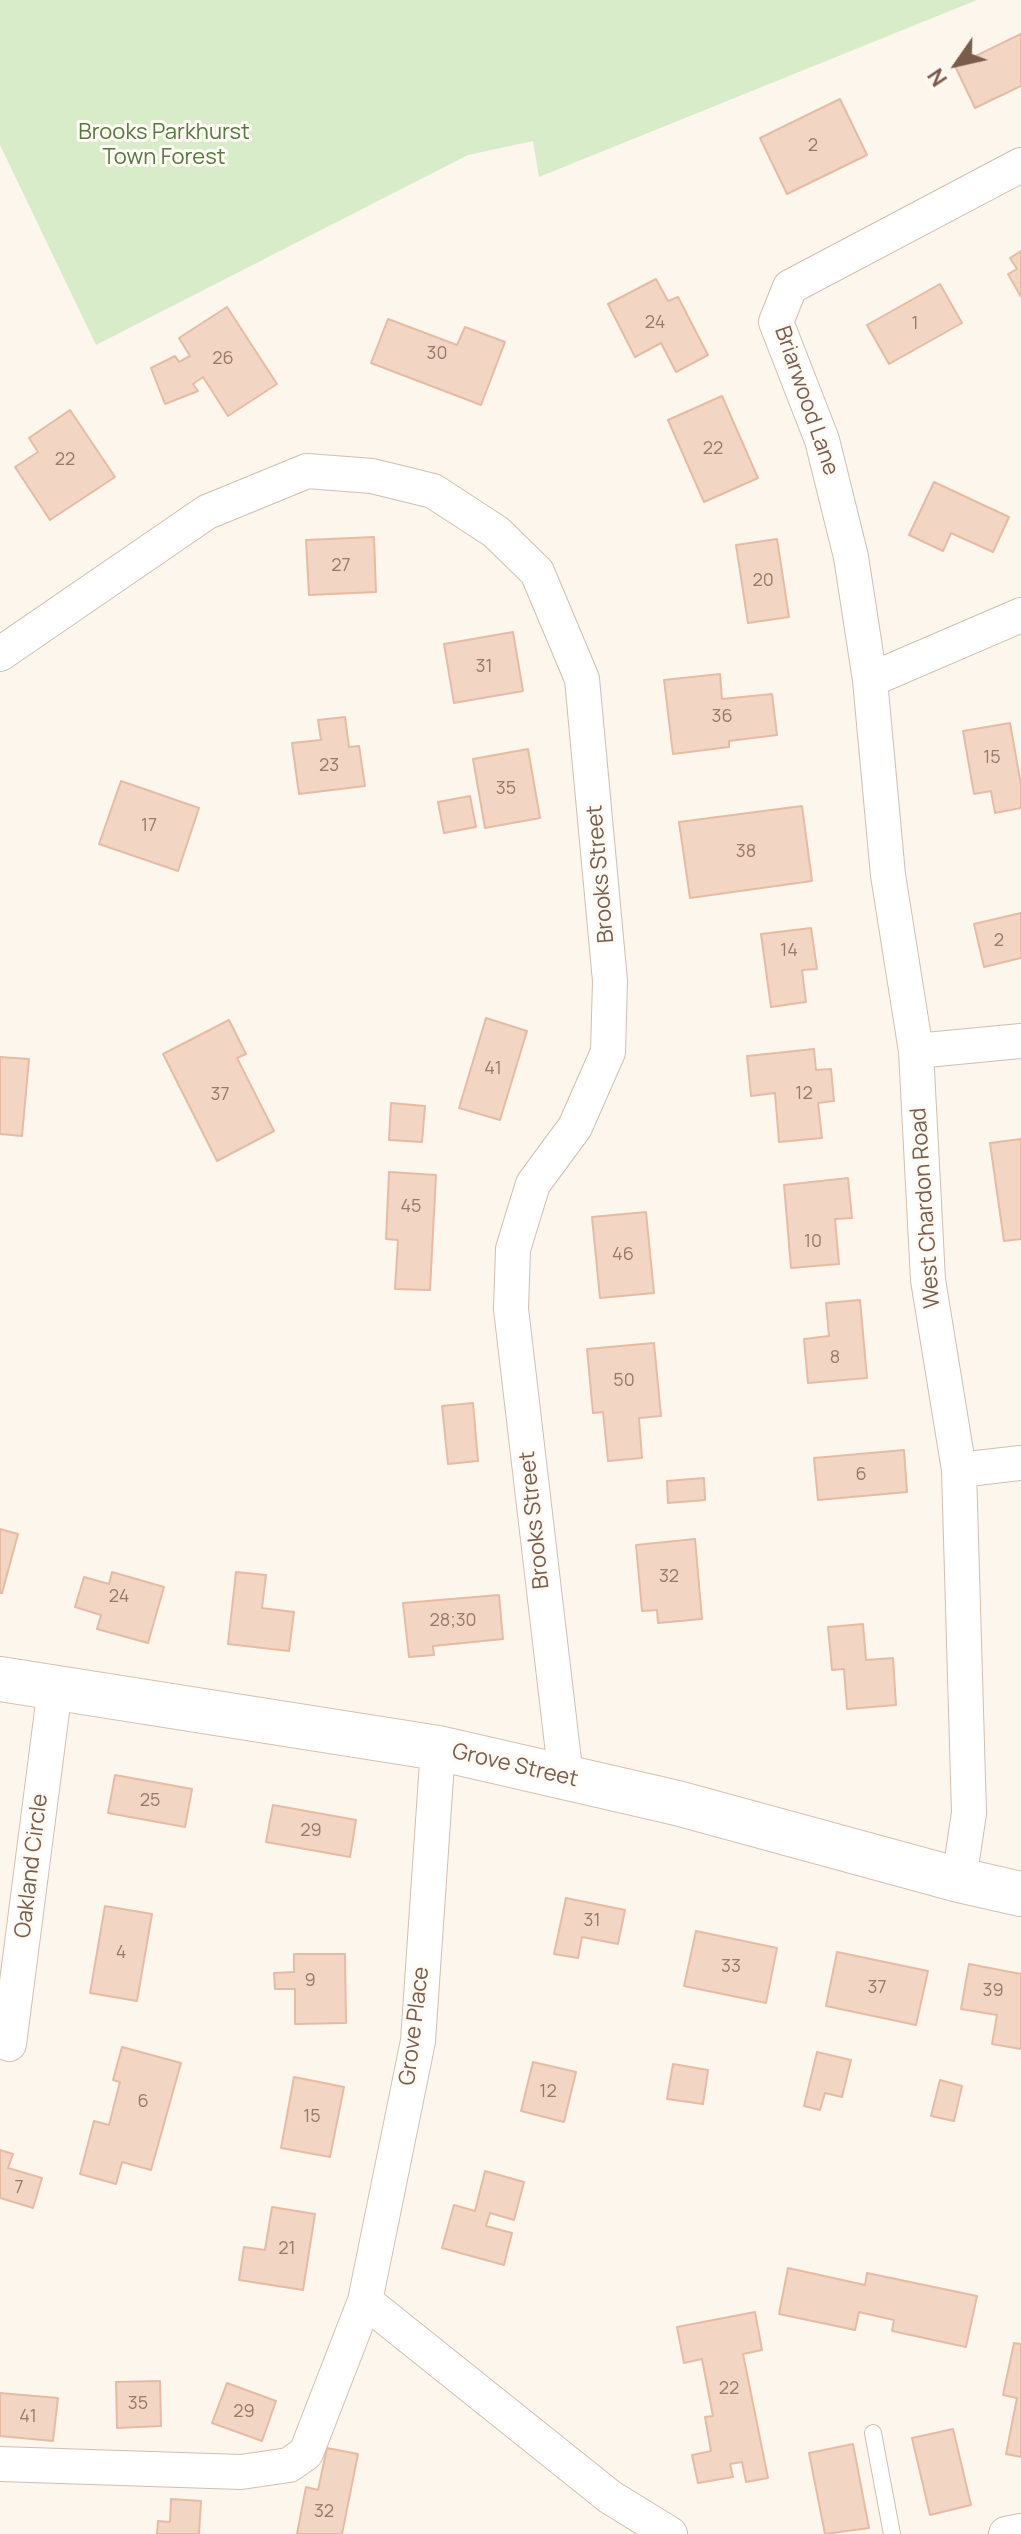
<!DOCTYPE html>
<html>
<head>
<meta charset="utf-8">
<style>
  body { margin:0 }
  #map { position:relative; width:1021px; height:2534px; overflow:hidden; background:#fdf6ec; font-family:Manrope,sans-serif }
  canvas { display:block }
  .north { position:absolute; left:917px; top:24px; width:80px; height:80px; -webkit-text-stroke:6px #fffaf3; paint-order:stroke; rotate:236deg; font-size:22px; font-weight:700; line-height:32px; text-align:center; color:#7a5c4d }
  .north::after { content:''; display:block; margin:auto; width:28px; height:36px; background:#7a5c4d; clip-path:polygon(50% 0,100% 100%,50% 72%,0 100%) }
</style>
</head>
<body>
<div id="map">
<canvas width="1021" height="2534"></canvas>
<div class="north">N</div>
</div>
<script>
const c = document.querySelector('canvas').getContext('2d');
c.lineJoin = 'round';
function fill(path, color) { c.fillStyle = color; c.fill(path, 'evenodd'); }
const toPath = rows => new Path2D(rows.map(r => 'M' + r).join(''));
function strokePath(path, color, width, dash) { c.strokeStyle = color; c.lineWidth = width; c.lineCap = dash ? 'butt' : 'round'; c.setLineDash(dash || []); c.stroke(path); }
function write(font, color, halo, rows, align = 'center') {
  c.font = font + ' Manrope,sans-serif'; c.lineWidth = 6; c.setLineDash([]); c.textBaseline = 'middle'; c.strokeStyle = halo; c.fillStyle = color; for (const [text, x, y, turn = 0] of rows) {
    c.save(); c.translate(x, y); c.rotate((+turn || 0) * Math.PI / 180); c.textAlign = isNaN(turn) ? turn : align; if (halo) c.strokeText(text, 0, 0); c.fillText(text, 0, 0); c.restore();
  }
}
fill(toPath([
  [0,0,977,0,539,177,533,141,468,155,96,345,0,145]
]), '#d8ecc9');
const building = toPath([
  [1021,34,1021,86,975,108,955,66,1021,34],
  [840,99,867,155,787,194,760,138,840,99],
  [1021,251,1021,297,1008,274,1017,269,1010,258,1021,251],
  [656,279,668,301,678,297,708,355,676,372,661,343,635,357,608,304,656,279],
  [940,284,962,323,889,364,867,325,940,284],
  [227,307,277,384,228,416,203,377,193,384,198,391,165,404,151,368,175,356,179,362,190,356,179,338,227,307],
  [388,319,457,345,465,327,505,342,481,405,371,363,388,319],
  [722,396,758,478,704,502,668,420,722,396],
  [70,410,115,477,50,520,15,467,38,452,29,438,70,410],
  [934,482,1009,517,993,552,951,533,943,551,909,535,934,482],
  [374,537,376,592,309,595,306,540,374,537],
  [777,539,789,617,748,623,736,545,777,539],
  [513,632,523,691,454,703,444,644,513,632],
  [720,674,722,699,772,694,777,735,729,741,729,747,673,754,664,680,720,674],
  [345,717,349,747,359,746,365,786,299,794,292,743,321,740,318,720,345,717],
  [1010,723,1021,785,1021,808,995,813,991,791,974,794,963,731,1010,723],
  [528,749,540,818,485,828,473,759,528,749],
  [121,781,199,808,178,871,99,844,121,781],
  [470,796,476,827,444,833,438,802,470,796],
  [802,806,812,881,690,898,679,822,802,806],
  [1021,913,1021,958,984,967,974,924,1021,913],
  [811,928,817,969,802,970,806,1002,771,1007,761,934,811,928],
  [486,1018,527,1031,500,1120,459,1108,486,1018],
  [229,1020,246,1054,237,1058,274,1131,217,1161,163,1054,229,1020],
  [814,1049,816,1070,831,1069,834,1101,818,1103,822,1138,779,1142,775,1093,751,1096,747,1056,814,1049],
  [0,1057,29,1059,22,1136,0,1134,0,1057],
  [391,1103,425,1106,422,1142,389,1140,391,1103],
  [1021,1139,1021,1239,1004,1241,990,1143,1021,1139],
  [389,1172,436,1175,430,1290,395,1289,398,1240,386,1239,389,1172],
  [848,1178,852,1218,835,1219,839,1264,791,1268,784,1185,848,1178],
  [646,1212,654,1293,600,1298,592,1217,646,1212],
  [860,1300,867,1378,808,1383,804,1339,829,1336,826,1303,860,1300],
  [654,1343,661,1416,639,1418,642,1458,608,1461,603,1412,593,1413,587,1349,654,1343],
  [473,1403,478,1461,448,1464,442,1406,473,1403],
  [904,1450,907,1492,818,1500,814,1458,904,1450],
  [704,1478,705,1500,668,1503,667,1481,704,1478],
  [0,1529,18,1534,2,1593,0,1593,0,1529],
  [695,1539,702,1619,658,1623,657,1610,642,1611,636,1545,695,1539],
  [112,1572,164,1587,148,1643,97,1629,101,1615,75,1607,84,1577,109,1584,112,1572],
  [236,1572,266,1575,262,1608,294,1612,289,1651,228,1644,236,1572],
  [499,1595,503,1639,433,1646,434,1655,409,1657,403,1603,499,1595],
  [863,1624,866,1660,893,1658,896,1705,847,1709,844,1669,832,1670,828,1627,863,1624],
  [115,1775,192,1789,185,1827,108,1813,115,1775],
  [273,1805,356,1820,350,1857,266,1842,273,1805],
  [566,1898,625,1910,618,1944,582,1937,578,1958,554,1954,566,1898],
  [105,1906,152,1914,137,2001,90,1993,105,1906],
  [696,1931,777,1948,766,2003,684,1986,696,1931],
  [837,1952,928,1971,916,2025,826,2006,837,1952],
  [294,1954,345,1954,346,2023,295,2024,295,1989,275,1989,274,1973,294,1972,294,1954],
  [969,1964,1021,1974,1021,2049,992,2044,997,2015,961,2009,969,1964],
  [122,2047,181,2063,151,2170,122,2162,116,2184,80,2174,94,2121,109,2125,120,2082,113,2080,122,2047],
  [817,2052,851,2060,842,2097,825,2093,820,2110,804,2106,817,2052],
  [533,2062,576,2072,564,2122,521,2111,533,2062],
  [673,2064,708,2070,703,2104,667,2099,673,2064],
  [294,2077,344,2087,330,2157,281,2148,294,2077],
  [940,2080,962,2086,954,2121,931,2116,940,2080],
  [0,2150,13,2154,8,2168,42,2178,33,2208,0,2198,0,2150],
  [485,2171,524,2182,514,2220,490,2213,486,2226,512,2233,504,2265,442,2248,454,2205,475,2211,485,2171],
  [272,2207,315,2214,303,2290,239,2280,244,2247,265,2250,272,2207],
  [788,2268,865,2285,867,2273,977,2296,966,2347,892,2331,894,2320,859,2312,855,2330,779,2314,788,2268],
  [755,2312,762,2350,743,2354,768,2478,746,2482,742,2462,730,2464,733,2477,698,2483,692,2455,711,2451,705,2417,713,2416,702,2359,684,2363,677,2327,755,2312],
  [1014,2343,1021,2344,1021,2457,1006,2454,1017,2398,1003,2395,1014,2343],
  [160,2381,161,2426,117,2428,116,2382,160,2381],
  [227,2383,276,2401,262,2441,212,2423,227,2383],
  [0,2393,58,2398,53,2441,0,2436,0,2393],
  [953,2429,971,2505,930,2515,912,2438,953,2429],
  [853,2444,869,2528,825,2534,809,2453,853,2444],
  [327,2448,358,2454,342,2534,297,2534,306,2487,318,2490,327,2448],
  [171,2499,201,2501,199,2534,157,2534,158,2521,170,2522,171,2499]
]);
fill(building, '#f3d5c3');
strokePath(building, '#e6bba3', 2);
const lane = toPath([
  [873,2433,892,2534]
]);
const street = toPath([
  [0,654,207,512,307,471,372,476,433,491,496,532,537,572,582,679,610,981,608,1052,575,1127,533,1184,513,1249,511,1309,566,1778],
  [870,680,1021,615],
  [916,1051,1021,1041],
  [959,1470,1021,1463],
  [959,1880,969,1813,959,1470,928,1280,916,1051,888,875,870,680,851,557,822,440,776,322,790,287,1021,165],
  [9,2044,55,1688],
  [365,2301,610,2497,670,2534],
  [0,2464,241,2472,289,2465,306,2453,365,2301,418,2041,438,1748],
  [1006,2534,1021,2531]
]);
const secondary = toPath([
  [0,1679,438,1748,677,1803,959,1880,1021,1894]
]);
strokePath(lane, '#d1beb0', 18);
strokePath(street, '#d1beb0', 36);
strokePath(secondary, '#d6c0b0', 46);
strokePath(lane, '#fff', 16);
strokePath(street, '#fff', 34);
strokePath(secondary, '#fff', 44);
write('18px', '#987a6a', null, [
  ["2",813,146],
  ["24",655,323],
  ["1",915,324],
  ["30",437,354],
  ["26",223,359],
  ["22",713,449],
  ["22",65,460],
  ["27",341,566],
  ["20",763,581],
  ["31",484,667],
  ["36",722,717],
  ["15",992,758],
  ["23",329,766],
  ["35",506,789],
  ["17",149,826],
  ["38",746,852],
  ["2",999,941],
  ["14",789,951],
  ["41",493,1069],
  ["12",804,1094],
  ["37",220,1095],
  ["45",411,1207],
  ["10",813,1242],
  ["46",623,1255],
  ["8",835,1358],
  ["50",624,1381],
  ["6",861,1475],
  ["32",669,1577],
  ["24",119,1597],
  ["28;30",453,1621],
  ["25",150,1801],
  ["29",311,1831],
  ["31",592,1921],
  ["4",121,1953],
  ["33",731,1967],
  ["9",310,1981],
  ["37",877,1988],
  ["39",993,1991],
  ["12",548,2092],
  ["6",143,2102],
  ["15",312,2117],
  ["7",19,2188],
  ["21",287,2249],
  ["22",729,2389],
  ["35",138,2404],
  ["29",244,2412],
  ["41",28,2417],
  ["32",324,2512]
]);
write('22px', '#537a41', '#fffaf3', [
  ["Brooks Parkhurst",164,133],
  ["Town Forest",164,158]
]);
write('22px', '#7a5c4d', '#fffaf3', [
  ["Briarwood Lane",806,401,71],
  ["Brooks Street",601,874,-95],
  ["West Chardon Road",926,1208,-94],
  ["Brooks Street",535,1520,-96],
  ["Grove Street",515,1766,13],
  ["Oakland Circle",32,1866,-83],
  ["Grove Place",415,2026,-83]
]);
</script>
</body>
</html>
